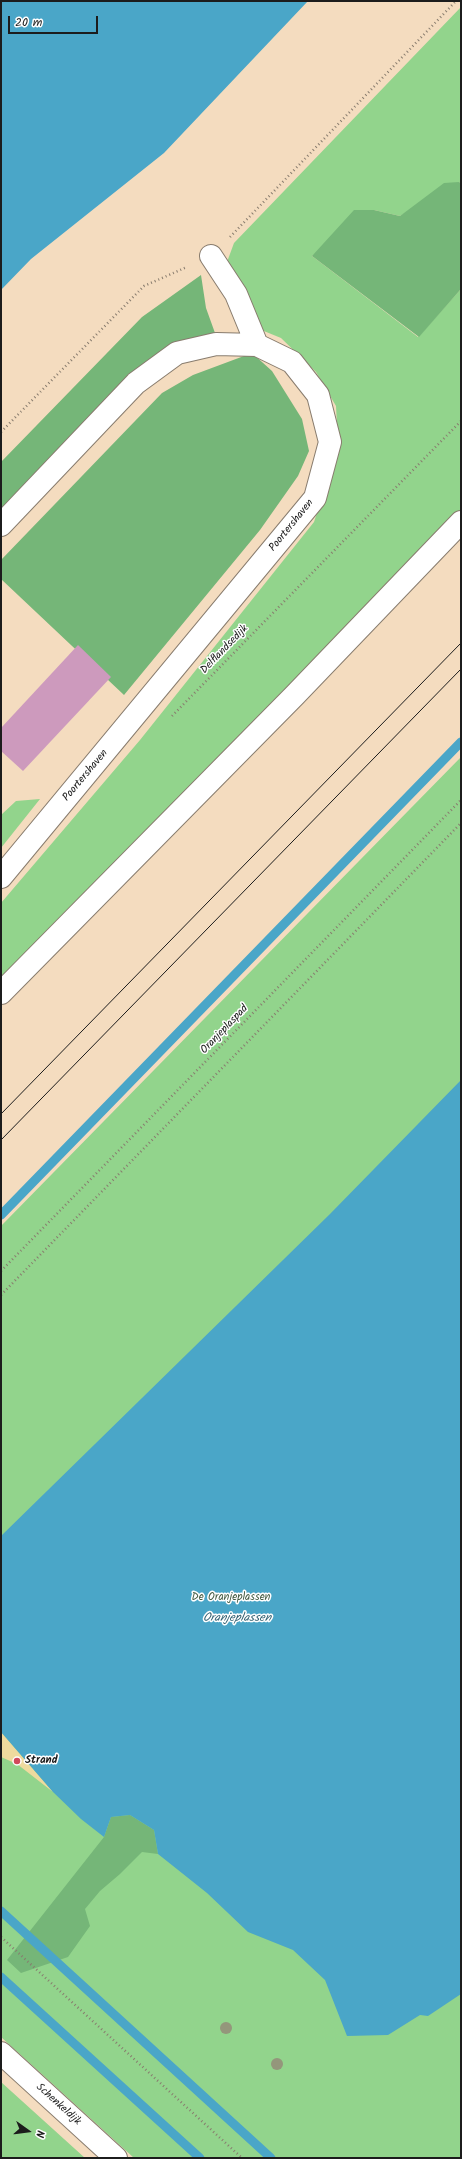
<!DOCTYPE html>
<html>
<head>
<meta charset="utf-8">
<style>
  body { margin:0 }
  #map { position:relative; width:462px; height:2159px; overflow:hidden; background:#f4dcbf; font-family:Kalam,sans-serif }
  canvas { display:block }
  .frame { position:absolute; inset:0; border:2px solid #1c1c1c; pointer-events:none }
  .north { position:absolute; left:8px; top:2111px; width:40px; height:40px; -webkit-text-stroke:3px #fff; paint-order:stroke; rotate:104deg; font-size:11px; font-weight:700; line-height:16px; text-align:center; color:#1c1c1c }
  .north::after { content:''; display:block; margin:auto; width:14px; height:18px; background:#1c1c1c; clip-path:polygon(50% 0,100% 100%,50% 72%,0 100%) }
  .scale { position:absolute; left:8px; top:16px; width:90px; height:18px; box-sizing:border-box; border:2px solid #1c1c1c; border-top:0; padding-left:5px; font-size:12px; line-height:14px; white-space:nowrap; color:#1c1c1c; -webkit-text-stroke:3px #fff; paint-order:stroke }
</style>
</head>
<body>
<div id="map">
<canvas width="462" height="2159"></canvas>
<div class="frame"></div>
<div class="north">N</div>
<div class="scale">20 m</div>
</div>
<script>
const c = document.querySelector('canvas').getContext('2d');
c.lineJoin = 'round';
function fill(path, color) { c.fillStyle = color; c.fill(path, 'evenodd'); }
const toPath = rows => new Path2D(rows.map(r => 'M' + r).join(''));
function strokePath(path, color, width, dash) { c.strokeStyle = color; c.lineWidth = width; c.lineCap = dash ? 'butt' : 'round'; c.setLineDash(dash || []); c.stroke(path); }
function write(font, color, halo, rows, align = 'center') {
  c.font = font + ' Kalam,sans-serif'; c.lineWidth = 3; c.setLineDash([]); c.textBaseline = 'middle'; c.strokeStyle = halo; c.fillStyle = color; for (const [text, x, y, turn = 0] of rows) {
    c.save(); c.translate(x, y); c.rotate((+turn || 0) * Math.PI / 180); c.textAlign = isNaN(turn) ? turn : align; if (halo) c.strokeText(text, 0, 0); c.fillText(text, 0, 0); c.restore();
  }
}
fill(toPath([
  [461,7,461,183,459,182,400,216,374,210,312,256,418,337,461,289,461,513,1,982,1,903,140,740,314,522,326,485,338,444,336,406,316,372,281,338,254,327,227,262,234,243],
  [461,757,461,2158,134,2158,1,2037,1,1226],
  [40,799,1,848,1,815,16,801],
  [1,2082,85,2158,1,2158]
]), '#92d48c');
fill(toPath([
  [459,182,461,183,461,289,419,337,312,256,354,210,374,210,400,216,444,183],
  [201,275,206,308,215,333,178,347,1,514,1,462,142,317],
  [252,353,272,371,302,419,309,451,298,476,260,530,124,695,1,579,1,560,162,393,193,375],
  [130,1815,154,1830,158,1854,142,1852,120,1874,100,1891,85,1909,90,1926,68,1957,21,1973,7,1960,104,1837,111,1817]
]), '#75b678');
fill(toPath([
  [1,1732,53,1792,17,1764,1,1757]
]), '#eeda9e');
fill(toPath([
  [1,1,308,1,164,153,31,259,1,290],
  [461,1080,461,1994,428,2016,420,2015,388,2035,347,2036,325,1980,293,1950,248,1932,207,1893,158,1854,154,1830,130,1815,111,1817,104,1837,81,1819,53,1792,1,1732,1,1536,330,1214]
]), '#4aa6c8');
strokePath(toPath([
  [1,1215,461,742],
  [1,1911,271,2158],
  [1,1977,200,2158]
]), '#4aa6c8', 9);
fill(toPath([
  [78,645,111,677,23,771,1,751,1,728]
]), '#cd9abd');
const minor = toPath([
  [211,256,236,294,257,345],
  [1,525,136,383,177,353,216,344,257,345,292,362,318,395,330,442,315,498,1,877],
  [1,993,295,695,461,522],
  [1,2053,116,2158]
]);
strokePath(minor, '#887c6e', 24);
strokePath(toPath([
  [230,237,456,1],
  [1,432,144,286,187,267],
  [172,716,461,421],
  [1,1271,461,800],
  [1,1295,461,823],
  [1,1937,242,2158]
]), '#887c6e', 2.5, [1, 3]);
strokePath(minor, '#fff', 22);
strokePath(toPath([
  [1,1114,461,643],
  [1,1140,461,669]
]), '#1c1c1c', 1);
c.fillStyle = '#94967b';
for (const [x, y] of [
  [226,2028],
  [277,2064]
]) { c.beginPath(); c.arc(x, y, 6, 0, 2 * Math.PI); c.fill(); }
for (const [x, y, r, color] of [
  [17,1761,4,"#d1495b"]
]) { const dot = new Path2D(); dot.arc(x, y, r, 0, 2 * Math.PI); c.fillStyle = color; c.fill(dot); strokePath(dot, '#fff', 1.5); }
write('11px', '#1c1c1c', '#fff', [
  ["Poortershaven",292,526,-51],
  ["Delflandsedijk",225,650,-46],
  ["Poortershaven",86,776,-50],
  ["Oranjeplaspad",225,1030,-46],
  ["Schenkeldijk",58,2105,42]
]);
write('11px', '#455c43', '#fff', [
  ["De Oranjeplassen",231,1598]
]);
write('bold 11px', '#1c1c1c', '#fff', [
  ["Strand",25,1761]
], 'left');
write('italic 12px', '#336172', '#fff', [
  ["Oranjeplassen",237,1619]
]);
</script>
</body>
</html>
